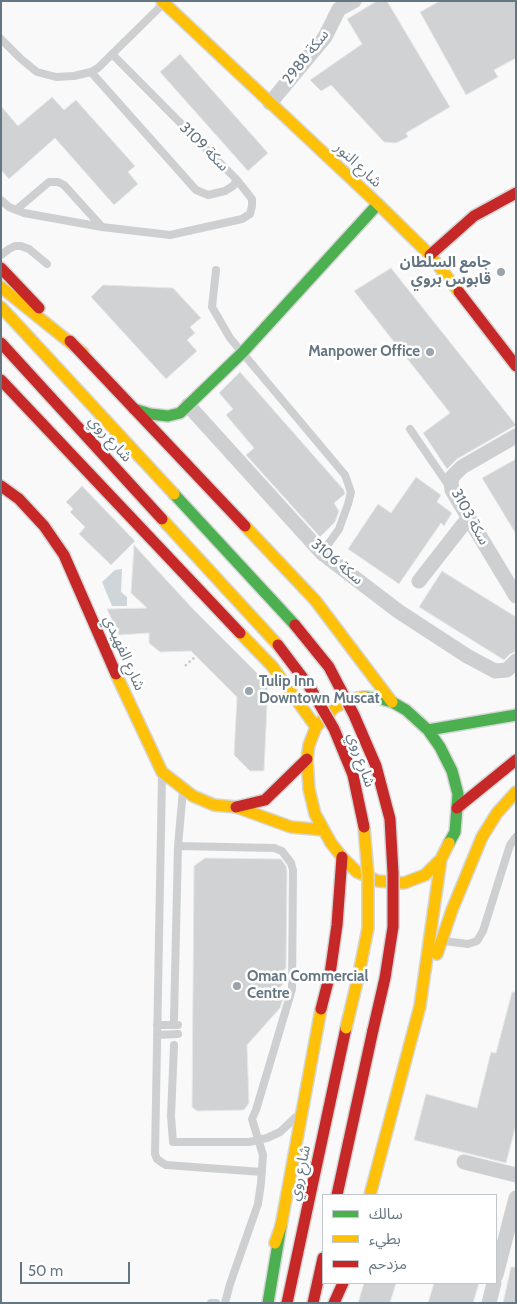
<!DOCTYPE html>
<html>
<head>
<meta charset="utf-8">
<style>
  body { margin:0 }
  #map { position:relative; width:517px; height:1304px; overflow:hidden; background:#f9f9f9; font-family:Cabin,"Noto Sans Arabic",sans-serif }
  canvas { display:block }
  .frame { position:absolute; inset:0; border:2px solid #657683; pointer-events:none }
  .legend { position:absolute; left:322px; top:1194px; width:175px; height:90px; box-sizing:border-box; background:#fff; border:1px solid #c1c8cd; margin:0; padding:6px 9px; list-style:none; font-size:15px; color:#657683 }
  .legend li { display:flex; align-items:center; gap:10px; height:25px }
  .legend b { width:25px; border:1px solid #c1c8cd }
  .scale { position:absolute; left:20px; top:1262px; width:110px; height:22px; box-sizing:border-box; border:2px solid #657683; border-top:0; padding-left:6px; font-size:15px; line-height:18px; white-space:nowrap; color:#657683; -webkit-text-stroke:4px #fff; paint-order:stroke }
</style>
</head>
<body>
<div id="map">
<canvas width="517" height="1304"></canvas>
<div class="frame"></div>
<ul class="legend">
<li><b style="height:6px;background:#4caf50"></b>سالك</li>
<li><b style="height:6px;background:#ffc107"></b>بطيء</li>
<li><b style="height:6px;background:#c62828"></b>مزدحم</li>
</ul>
<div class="scale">50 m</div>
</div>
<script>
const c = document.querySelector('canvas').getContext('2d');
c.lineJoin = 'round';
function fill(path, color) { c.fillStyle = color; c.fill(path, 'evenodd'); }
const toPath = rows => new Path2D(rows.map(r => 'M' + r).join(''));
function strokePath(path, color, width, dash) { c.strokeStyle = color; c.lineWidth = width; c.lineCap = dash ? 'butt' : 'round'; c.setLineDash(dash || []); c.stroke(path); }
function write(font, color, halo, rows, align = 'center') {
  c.font = font + ' Cabin,"Noto Sans Arabic",sans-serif'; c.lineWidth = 5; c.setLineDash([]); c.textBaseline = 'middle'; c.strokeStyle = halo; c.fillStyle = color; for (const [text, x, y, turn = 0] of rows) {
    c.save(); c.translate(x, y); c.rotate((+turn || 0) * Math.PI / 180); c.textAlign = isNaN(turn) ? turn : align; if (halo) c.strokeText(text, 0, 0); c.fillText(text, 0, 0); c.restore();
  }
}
fill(toPath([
  [122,569,121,592,127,597,127,606,112,606,102,582,115,570]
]), '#ced6d9');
const building = toPath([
  [377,1,387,1,450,107,406,133,408,137,396,143,384,142,331,85,321,91,310,80,362,44,347,19,377,1],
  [440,1,516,1,516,58,494,70,498,77,466,95,420,12,440,1],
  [180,54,268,153,248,171,160,72,180,54],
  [52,97,64,110,76,100,135,166,128,172,138,184,114,205,55,138,9,179,1,170,1,106,18,126,52,97],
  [391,268,516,425,457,459,447,469,423,433,450,413,354,291,391,268],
  [103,285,173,288,201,318,190,327,195,333,187,340,197,351,166,379,91,297,103,285],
  [240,372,344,490,345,494,334,503,339,511,335,522,320,537,246,455,254,448,226,415,233,409,219,393,240,372],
  [516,459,516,534,482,478,516,459],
  [416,477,441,495,437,502,452,513,444,526,441,523,399,584,348,549,378,504,391,513,416,477],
  [82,486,135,541,111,565,79,534,85,527,70,512,73,509,66,502,82,486],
  [134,545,194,610,268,684,264,771,250,771,234,755,237,697,191,651,160,652,149,643,149,633,119,635,107,609,147,608,131,593,134,545],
  [442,571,516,617,515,652,510,654,504,660,419,607,442,571],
  [205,858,281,859,286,866,287,871,286,968,279,975,284,982,279,989,284,996,280,1008,247,1045,249,1103,244,1110,197,1111,192,1107,194,866,205,858],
  [512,992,516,992,516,1125,506,1163,414,1140,426,1094,477,1108,491,1052,496,1053,512,992],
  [511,1267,516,1267,516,1303,503,1303,511,1267],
  [364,1283,396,1283,390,1303,358,1303,364,1283],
  [434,1283,479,1283,473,1303,428,1303,434,1283]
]);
fill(building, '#d0d2d3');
strokePath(building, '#e8e8e8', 1);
const fast = toPath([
  [134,409,150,414,168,416,180,413,242,353,378,204],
  [174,494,295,625],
  [364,697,377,698,392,702,406,710,428,730,440,747,452,771,458,794,455,832,449,843],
  [428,730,516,715],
  [268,1303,281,1226]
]);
const slow = toPath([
  [162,1,378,204,430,255,459,292],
  [1,287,83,353],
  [1,307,174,494],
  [162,519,278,645],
  [245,526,315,600,392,702],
  [240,633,272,666,316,727],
  [116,674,162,772,193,796,214,805,236,807,291,827,324,830],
  [364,697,353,699,335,707,316,727,309,745,307,759,309,789,315,814,331,843,342,857,357,872,378,881,404,883,425,875,441,859,449,843],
  [437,954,452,910,482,837,497,813,516,792],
  [370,1195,420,1006,441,859],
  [275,1243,281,1226,321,1009]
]);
const jam = toPath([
  [430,255,474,216,516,193],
  [1,268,39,308],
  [459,292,516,366],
  [70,341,245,526],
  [1,343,162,519],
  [1,380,240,633],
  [1,486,19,499,44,526,64,555,116,674],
  [236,807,265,800,307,759],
  [457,808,516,760],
  [321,1009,330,974,337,925,342,857],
  [337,1195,373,1030],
  [287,1303,346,1028],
  [313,1303,323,1258],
  [334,1303,343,1283]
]);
strokePath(fast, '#d5d6d7', 14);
strokePath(slow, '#d5d6d7', 14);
strokePath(jam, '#d5d6d7', 14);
strokePath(toPath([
  [185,666,196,656]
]), '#cbcccd', 2.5, [2.5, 2.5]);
strokePath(toPath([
  [1,39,21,59,37,72,56,77,74,76,91,72,98,68,163,4],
  [91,72,196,190,208,195,225,191,233,186,237,180],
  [1,200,9,207,24,213,102,227,170,235,242,219,250,214,252,206,252,199,237,180,112,54],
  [16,210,49,182,58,182,64,185,102,227],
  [1,255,9,249,15,246,21,246,29,249,47,264],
  [216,270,212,307,230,338,345,475,351,492,348,504,339,529,322,553],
  [410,429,449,486],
  [162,775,155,1154,157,1159,161,1162,166,1165,262,1172],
  [178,846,274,848,282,851,291,863,293,870,292,989,256,1110,252,1119,263,1155,261,1183,258,1204,230,1284,225,1303],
  [444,941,468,944,477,941,483,931,510,845,516,837],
  [174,1019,178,846,183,790],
  [157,1025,178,1025],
  [157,1035,178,1034],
  [174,1045,171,1116,173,1142,249,1142,267,1138,280,1132,296,1117],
  [211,1303,216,1303]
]), '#cecfd0', 8);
strokePath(toPath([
  [270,103,325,37,339,9,354,1],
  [188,405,322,553,398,611,467,656,495,671,507,670,516,661],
  [516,436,462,467,452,477,451,483,452,490,516,596],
  [419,581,469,517],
  [464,1162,516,1175],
  [496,1275,516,1198],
  [489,1303,494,1283]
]), '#cecfd0', 15);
strokePath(fast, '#4caf50', 11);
strokePath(slow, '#ffc107', 11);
strokePath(jam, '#c62828', 11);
const slowBridge = toPath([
  [346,1028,358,978,368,928,368,875,364,827]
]);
const jamBridge = toPath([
  [295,625,329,667,354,715,376,766,390,819,393,873,393,927,385,978,373,1030],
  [278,645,309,686,334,729,353,775,364,827]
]);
strokePath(slowBridge, '#d5d6d7', 14, []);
strokePath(jamBridge, '#d5d6d7', 14, []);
strokePath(slowBridge, '#ffc107', 11);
strokePath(jamBridge, '#c62828', 11);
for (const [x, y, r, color] of [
  [501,272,5,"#99a4ac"],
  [430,352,5,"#99a4ac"],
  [249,691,5,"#99a4ac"],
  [237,986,5,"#99a4ac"]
]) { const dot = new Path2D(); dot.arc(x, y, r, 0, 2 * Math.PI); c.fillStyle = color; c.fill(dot); strokePath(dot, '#fff', 2); }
write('15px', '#657683', '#fff', [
  ["سكة 2988",306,57,-52],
  ["سكة 3109",204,147,45],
  ["شارع النور",358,165,43],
  ["شارع روي",110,439,48],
  ["سكة 3103",470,517,61],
  ["سكة 3106",337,562,40],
  ["شارع الفهيدي",124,653,66],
  ["شارع روي",361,760,71],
  ["شارع روي",300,1173,-78]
]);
write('bold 15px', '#657683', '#fff', [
  ["جامع السلطان",491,263],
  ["قابوس بروي",491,280],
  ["Manpower Office",420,352],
  ["Tulip Inn",259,682,"left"],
  ["Downtown Muscat",259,699,"left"],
  ["Oman Commercial",247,977,"left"],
  ["Centre",247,994,"left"]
], 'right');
</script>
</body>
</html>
